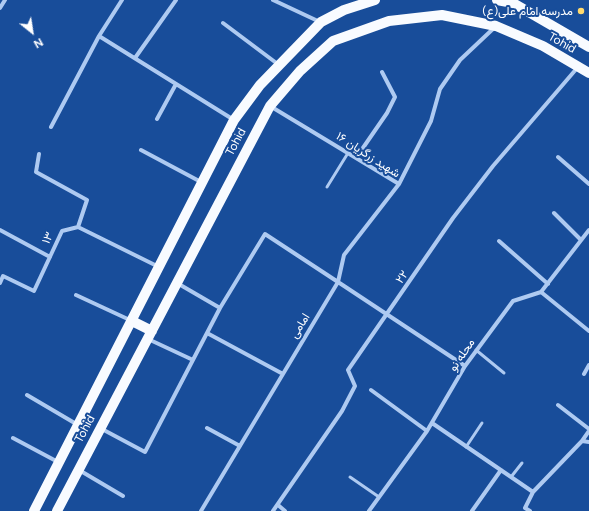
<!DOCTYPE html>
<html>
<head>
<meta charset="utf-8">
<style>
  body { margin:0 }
  #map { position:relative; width:589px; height:511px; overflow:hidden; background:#184d9a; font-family:Figtree,sans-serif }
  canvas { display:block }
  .north { position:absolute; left:12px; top:12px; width:40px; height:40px; -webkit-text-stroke:3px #184d9a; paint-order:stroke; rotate:150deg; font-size:11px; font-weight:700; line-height:16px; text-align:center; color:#fff }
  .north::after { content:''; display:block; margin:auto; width:14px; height:18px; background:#fff; clip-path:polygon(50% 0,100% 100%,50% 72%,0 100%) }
</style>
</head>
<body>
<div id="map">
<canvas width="589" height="511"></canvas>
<div class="north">N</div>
</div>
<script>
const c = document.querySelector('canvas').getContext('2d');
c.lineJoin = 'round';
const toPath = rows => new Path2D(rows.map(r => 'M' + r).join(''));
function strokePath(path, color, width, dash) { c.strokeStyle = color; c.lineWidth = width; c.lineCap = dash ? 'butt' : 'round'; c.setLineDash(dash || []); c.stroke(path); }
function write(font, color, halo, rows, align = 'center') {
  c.font = font + ' Figtree,Vazirmatn,sans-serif'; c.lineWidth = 4; c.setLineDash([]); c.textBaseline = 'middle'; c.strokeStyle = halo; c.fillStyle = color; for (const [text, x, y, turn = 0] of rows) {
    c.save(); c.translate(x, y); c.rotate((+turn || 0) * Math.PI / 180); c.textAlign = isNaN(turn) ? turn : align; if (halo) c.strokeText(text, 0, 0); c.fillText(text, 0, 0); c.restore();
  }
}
strokePath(toPath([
  [327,187,348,153],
  [476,350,504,373],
  [466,447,482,423],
  [350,477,379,497],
  [511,477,522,463]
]), '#aecaf1', 3);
strokePath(toPath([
  [122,0,99,36,234,120],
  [273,0,320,22],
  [0,8,5,0],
  [223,23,279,65],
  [135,58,176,0],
  [157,119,176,84],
  [51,127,99,36],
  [141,150,201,182],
  [39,154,36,172,87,200,78,227],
  [558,157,589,184],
  [356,158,387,113,395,97,382,72],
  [399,184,431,121,440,89,460,60,495,27],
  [554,213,581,240],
  [0,230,50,257],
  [499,241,548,284],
  [0,283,3,276,34,291,62,231,78,227,159,267],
  [177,283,220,308,265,234,338,282,344,255,399,184,270,106],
  [541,292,589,331],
  [76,295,132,321],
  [207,333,283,374],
  [148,339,193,360],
  [584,374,589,365],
  [371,390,427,431],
  [27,395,78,425],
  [558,405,589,429],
  [432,423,533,492,525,508,530,511],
  [100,428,145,452,220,308],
  [207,428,240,446],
  [13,438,58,462],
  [582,441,589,431],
  [79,470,123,496],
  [533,492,582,441,589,442],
  [278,505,285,511],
  [201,511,338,282,465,366],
  [273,511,342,411,355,386,348,370,453,218,493,166,578,67],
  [369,511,427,431,465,366,513,301,541,292,589,230],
  [472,511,501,470]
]), '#aecaf1', 4);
strokePath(toPath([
  [497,0,513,3,589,47],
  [132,321,152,331],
  [34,511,234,120,260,85,321,22,344,10,375,0],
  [57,511,270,106,300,71,333,41,389,21,442,15,496,26,543,46,589,73]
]), '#f8fbff', 10);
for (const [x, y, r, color] of [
  [581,11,4,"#ffda6e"]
]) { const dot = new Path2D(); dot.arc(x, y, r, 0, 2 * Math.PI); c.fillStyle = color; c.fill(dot); strokePath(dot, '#184d9a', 1.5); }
write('12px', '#fff', '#184d9a', [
  ["مدرسه امام علی(ع)",573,11]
], 'right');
write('12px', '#fff', '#184d9a', [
  ["Tohid",562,43,29],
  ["Tohid",236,142,-62],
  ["۱۶ شهید زرگریان",368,155,33],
  ["۱۳",48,238,-65],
  ["۲۲",402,277,-56],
  ["امامی",300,326,-59],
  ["محله نو",462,355,-56],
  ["Tohid",85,429,-62]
]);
</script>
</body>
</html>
